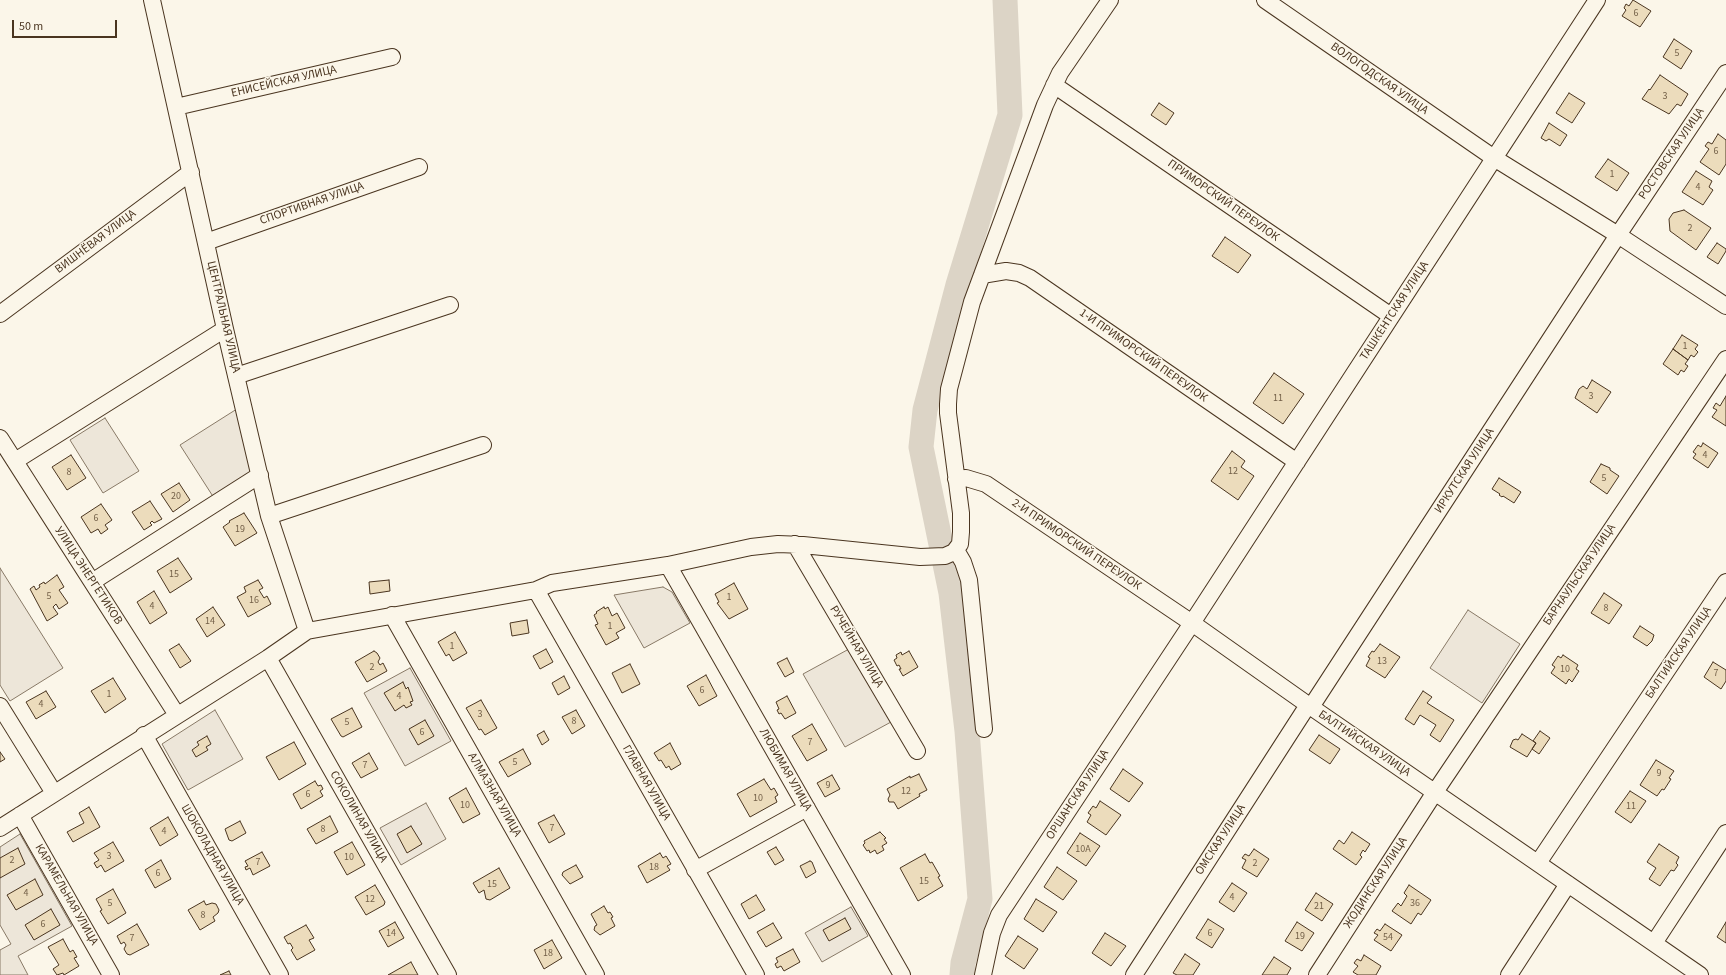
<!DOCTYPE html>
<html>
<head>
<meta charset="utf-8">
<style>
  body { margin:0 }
  #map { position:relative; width:1726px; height:975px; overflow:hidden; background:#fbf6e9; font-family:"Source Sans 3",sans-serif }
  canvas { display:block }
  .scale { position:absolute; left:12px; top:20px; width:105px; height:18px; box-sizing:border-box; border:2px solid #4a3520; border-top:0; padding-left:5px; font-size:12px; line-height:14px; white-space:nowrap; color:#4a3520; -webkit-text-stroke:3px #fbf6e9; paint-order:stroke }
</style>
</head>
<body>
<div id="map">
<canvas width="1726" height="975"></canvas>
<div class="scale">50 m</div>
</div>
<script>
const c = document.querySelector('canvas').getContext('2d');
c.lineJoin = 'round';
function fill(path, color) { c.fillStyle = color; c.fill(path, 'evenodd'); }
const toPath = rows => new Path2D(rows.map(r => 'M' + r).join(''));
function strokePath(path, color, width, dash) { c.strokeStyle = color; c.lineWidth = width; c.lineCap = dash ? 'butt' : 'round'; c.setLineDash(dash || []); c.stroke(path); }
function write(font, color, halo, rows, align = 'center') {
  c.font = font + ' "Source Sans 3",sans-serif'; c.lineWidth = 3; c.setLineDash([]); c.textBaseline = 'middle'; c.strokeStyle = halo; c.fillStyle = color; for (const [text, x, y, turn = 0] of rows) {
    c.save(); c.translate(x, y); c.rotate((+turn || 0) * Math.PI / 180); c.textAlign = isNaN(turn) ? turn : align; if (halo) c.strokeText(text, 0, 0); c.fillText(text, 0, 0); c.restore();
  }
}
const green = toPath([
  [240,407,254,467,248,476,214,498,180,445,240,407],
  [105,418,139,471,103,493,70,440,105,418],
  [0,568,63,668,10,701,0,685,0,568],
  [663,587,672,592,690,623,644,648,614,595,663,587],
  [1468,610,1520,644,1482,703,1430,668,1468,610],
  [849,649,891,722,845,747,803,674,849,649],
  [410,668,451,741,405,766,364,693,410,668],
  [215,710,243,759,188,790,162,744,215,710],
  [426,803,446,839,401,865,380,828,426,803],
  [20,834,72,926,18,956,28,975,0,975,0,950,11,944,0,925,0,847,20,834],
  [851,907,868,936,822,962,805,933,851,907]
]);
fill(green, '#ede6d9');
strokePath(green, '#887966', 1);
strokePath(toPath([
  [962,975,963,963,980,899,967,731,951,593,921,447,925,410,958,285,1010,115,1005,0]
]), '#dcd4c6', 25);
const building = toPath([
  [1633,0,1651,11,1640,27,1622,16,1626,10,1624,8,1626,4,1629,6,1633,0],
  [1674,39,1692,51,1681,69,1663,57,1674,39],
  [1660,75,1688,94,1681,106,1677,104,1669,114,1642,99,1649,89,1650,90,1660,75],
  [1569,93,1585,103,1572,123,1556,113,1569,93],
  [1159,103,1174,113,1166,125,1151,115,1159,103],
  [1549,123,1567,135,1560,146,1549,139,1546,141,1541,138,1549,123],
  [1718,134,1726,140,1726,164,1719,175,1700,162,1709,149,1705,146,1708,142,1712,144,1718,134],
  [1608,159,1629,173,1617,191,1595,177,1608,159],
  [1696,171,1712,181,1709,187,1713,190,1703,205,1682,192,1696,171],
  [1684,210,1711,228,1696,250,1670,231,1669,219,1673,213,1684,210],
  [1225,237,1251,255,1238,273,1212,256,1225,237],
  [1717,243,1726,249,1726,251,1718,264,1707,257,1717,243],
  [1682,335,1698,345,1695,349,1698,352,1694,357,1691,355,1688,360,1673,349,1682,335],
  [1673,349,1688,360,1685,364,1688,366,1684,372,1681,370,1678,375,1663,364,1673,349],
  [1274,373,1304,394,1283,424,1253,403,1274,373],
  [1592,380,1611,392,1597,413,1575,398,1579,389,1583,386,1587,389,1592,380],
  [1726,396,1726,426,1712,417,1717,410,1713,408,1716,403,1720,406,1726,396],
  [1703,443,1718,453,1708,468,1693,458,1696,454,1693,452,1698,445,1701,447,1703,443],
  [1232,451,1245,461,1241,467,1254,476,1238,500,1211,481,1232,451],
  [71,455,86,478,67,490,52,467,71,455],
  [1601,464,1610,468,1610,470,1619,476,1607,494,1590,482,1601,464],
  [1499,478,1521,492,1514,503,1503,496,1502,497,1499,495,1500,494,1492,489,1499,478],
  [179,483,190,500,173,512,161,494,179,483],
  [150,501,162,519,154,523,152,521,150,523,152,525,144,530,132,512,150,501],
  [101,504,112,520,105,525,108,529,101,534,98,529,91,533,81,517,101,504],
  [244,513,257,533,235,546,223,527,230,522,229,521,244,513],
  [178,558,192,579,170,593,157,571,178,558],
  [57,575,64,587,59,590,68,603,59,609,56,604,53,607,58,614,47,621,30,589,34,586,36,590,40,587,39,585,44,582,45,584,57,575],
  [258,580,263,588,259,590,264,598,267,596,271,604,248,617,237,597,246,592,244,587,258,580],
  [389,580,390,591,370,594,369,582,389,580],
  [734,583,748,609,729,619,717,603,719,602,715,594,734,583],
  [154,591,167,613,150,624,137,602,154,591],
  [1604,593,1622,605,1609,624,1591,613,1604,593],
  [213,607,225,625,207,637,196,619,213,607],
  [604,607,605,609,608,607,612,616,617,613,625,628,616,633,619,638,606,645,595,625,598,624,594,615,597,613,596,612,604,607],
  [527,620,529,633,512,636,510,623,527,620],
  [1640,626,1654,635,1652,641,1647,646,1633,637,1640,626],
  [455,632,467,653,453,661,449,654,446,656,438,642,455,632],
  [179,644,191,661,180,668,169,650,179,644],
  [1380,644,1400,657,1385,678,1366,666,1370,658,1368,657,1372,651,1374,652,1380,644],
  [546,649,553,662,540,669,533,656,546,649],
  [374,651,377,653,380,658,378,662,380,665,383,663,387,671,367,682,355,662,374,651],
  [909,651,918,667,903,676,899,669,901,669,899,665,897,666,894,660,897,658,896,655,901,652,902,655,909,651],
  [1563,655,1578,665,1576,669,1579,671,1572,682,1569,679,1566,684,1551,673,1555,667,1552,665,1558,656,1561,658,1563,655],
  [787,658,794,672,785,677,777,663,787,658],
  [1713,662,1726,670,1726,681,1721,689,1704,677,1713,662],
  [630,664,640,684,622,693,612,673,630,664],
  [706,675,717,696,699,706,687,686,706,675],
  [564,676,570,688,558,695,552,683,564,676],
  [113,678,126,699,105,713,91,691,113,678],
  [403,682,406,689,408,687,413,701,410,702,412,705,406,708,404,705,395,711,384,693,403,682],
  [46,691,56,707,36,719,26,702,46,691],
  [1423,691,1432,697,1427,703,1454,720,1440,742,1430,735,1436,725,1420,715,1414,725,1405,719,1423,691],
  [787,696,796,713,785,719,781,713,779,714,777,710,779,709,776,702,787,696],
  [481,700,497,728,485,735,481,729,479,730,466,708,481,700],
  [352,708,362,727,343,737,341,736,331,719,352,708],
  [576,710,585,726,572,734,562,717,576,710],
  [425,720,434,736,418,745,409,729,425,720],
  [812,724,827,750,807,761,792,736,812,724],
  [544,731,549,740,542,745,537,735,544,731],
  [1540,731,1550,738,1539,754,1532,749,1536,743,1533,741,1540,731],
  [1522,734,1536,743,1527,757,1510,747,1513,740,1516,739,1518,740,1522,734],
  [1319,735,1340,749,1330,764,1309,750,1319,735],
  [207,736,211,744,206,747,208,750,196,757,192,750,199,745,197,742,207,736],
  [294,742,306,764,279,780,266,757,294,742],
  [670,743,681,764,671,770,669,766,666,768,661,760,659,761,654,753,670,743],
  [523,749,531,764,508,777,499,762,523,749],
  [0,752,5,759,0,762,0,752],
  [369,753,378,769,361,778,352,763,369,753],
  [1656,760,1674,771,1669,778,1671,779,1664,790,1662,789,1657,796,1640,785,1656,760],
  [1123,769,1143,783,1129,802,1110,789,1123,769],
  [919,774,927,790,919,794,920,796,898,809,894,802,889,802,888,799,890,795,887,789,910,776,910,778,919,774],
  [832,775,840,789,825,797,817,783,832,775],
  [764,779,771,790,774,788,778,795,775,797,777,802,750,817,737,794,764,779],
  [315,781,318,786,321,785,323,789,320,791,323,796,301,809,293,794,315,781],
  [466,788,480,814,463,823,449,798,466,788],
  [1630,791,1646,801,1631,823,1615,812,1630,791],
  [1100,801,1121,815,1106,835,1087,822,1091,815,1088,813,1093,806,1096,808,1100,801],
  [89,807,100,827,73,842,67,832,84,823,79,813,89,807],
  [554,815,565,834,549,843,538,823,554,815],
  [330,816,338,832,316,844,307,829,330,816],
  [168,817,178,835,160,846,150,828,168,817],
  [240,821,246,833,232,841,229,840,225,829,240,821],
  [411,826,422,844,407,853,397,834,411,826],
  [880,832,886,838,884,839,887,843,882,846,884,850,877,854,875,850,870,853,869,850,867,851,863,845,865,843,864,841,880,832],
  [1352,832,1370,844,1365,852,1363,850,1360,855,1362,857,1356,865,1333,849,1339,840,1344,844,1352,832],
  [1080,833,1100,846,1086,866,1067,853,1080,833],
  [113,842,124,861,105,872,101,865,97,868,94,863,99,860,94,853,113,842],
  [352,842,365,865,347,875,334,852,352,842],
  [1659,844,1679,857,1676,863,1678,865,1674,871,1671,870,1660,886,1649,879,1656,868,1647,862,1659,844],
  [776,847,784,860,775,865,767,852,776,847],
  [18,848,25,864,0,878,0,858,18,848],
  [1254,849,1269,859,1257,877,1242,868,1246,860,1242,858,1245,854,1249,856,1254,849],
  [262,852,270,866,253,875,250,868,246,870,245,867,248,866,245,861,262,852],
  [660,853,663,858,666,856,671,864,667,866,670,870,647,883,638,866,660,853],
  [925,854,930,863,932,862,940,876,938,877,943,886,918,901,900,868,925,854],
  [161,860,171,879,155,888,145,870,161,860],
  [810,861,812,862,816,872,806,878,800,866,810,861],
  [576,865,583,877,570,884,562,875,563,872,576,865],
  [1057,867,1077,881,1063,900,1044,887,1057,867],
  [499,868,510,888,490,900,486,899,484,890,479,893,473,883,499,868],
  [35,879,43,895,16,910,7,895,35,879],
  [1232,883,1247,893,1234,912,1219,902,1232,883],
  [375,885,385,902,384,905,366,915,355,897,375,885],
  [1409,885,1431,900,1421,915,1418,913,1411,924,1392,911,1398,903,1401,906,1407,896,1404,893,1409,885],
  [113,889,126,913,108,924,100,911,102,910,96,899,113,889],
  [1316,893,1333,904,1322,921,1305,910,1316,893],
  [756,895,765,910,749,919,741,904,756,895],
  [1036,899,1057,912,1043,932,1024,919,1036,899],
  [204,901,206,905,212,903,216,904,219,910,218,913,213,917,215,921,200,930,188,910,204,901],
  [604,906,608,913,610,912,613,917,611,918,615,926,600,935,594,930,595,926,597,925,591,914,604,906],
  [51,909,60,925,34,940,25,925,51,909],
  [845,918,851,929,829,941,823,930,845,918],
  [1208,919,1224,929,1212,948,1196,938,1208,919],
  [395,922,404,938,388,947,379,931,395,922],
  [1297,922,1314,933,1302,951,1285,941,1297,922],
  [1726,922,1726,943,1717,937,1726,922],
  [773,923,782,938,766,947,757,932,773,923],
  [137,924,149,945,130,955,127,954,124,949,126,945,124,942,121,944,117,936,137,924],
  [1385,924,1402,935,1391,951,1374,940,1378,935,1374,933,1377,929,1380,931,1385,924],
  [306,925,314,938,309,940,315,950,297,960,291,950,293,948,290,943,288,944,284,937,306,925],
  [1105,933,1126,946,1111,966,1092,953,1105,933],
  [1018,936,1038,949,1024,969,1005,956,1018,936],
  [63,939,70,952,73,950,77,957,74,958,79,966,64,975,63,973,57,975,53,969,59,965,48,947,63,939],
  [552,940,562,958,544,969,534,950,552,940],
  [793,949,800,962,784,971,781,966,777,968,775,964,778,962,776,958,793,949],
  [1185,954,1200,964,1193,975,1177,975,1173,973,1185,954],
  [1364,955,1381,966,1376,975,1358,975,1353,972,1358,966,1354,963,1357,959,1361,961,1364,955],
  [1274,957,1291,968,1287,975,1262,975,1274,957],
  [411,962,418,975,388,975,411,962],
  [229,971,231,975,220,975,229,971]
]);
fill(building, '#ecdcbc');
strokePath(building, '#4a3520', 1);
const minor = toPath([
  [152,0,225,329,269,516,307,631],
  [1265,0,1494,158,1618,235,1726,306],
  [1054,85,1391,316],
  [176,107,392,57],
  [206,242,419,167],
  [982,275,1006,271,1019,273,1030,278,1297,462],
  [0,314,191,172],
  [236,376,450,305],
  [0,438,177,715],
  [15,461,225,329],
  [956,479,966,478,986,484,1192,623,1311,707,1700,975],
  [269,516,483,445],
  [795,544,917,751],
  [956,550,963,562,969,580,984,729],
  [668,565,902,975],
  [92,582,260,475],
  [536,590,756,975],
  [392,615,596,975],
  [268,658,448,975],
  [0,706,54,793],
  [1311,707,1618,235,1726,73],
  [144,735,280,975],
  [20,815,111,975],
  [0,828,268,658,307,631,536,590,552,583,668,565,751,547,778,544,803,545,920,557,945,556,954,552,960,544,961,532,961,513,948,413,948,404,949,389,972,302,1045,105,1060,73,1110,0],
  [1538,863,1726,582],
  [695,870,807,808],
  [1654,943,1726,833],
  [983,975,992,933,999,915,1192,623,1597,0],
  [1134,975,1308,705],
  [1317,975,1435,792,1726,359],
  [1509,975,1568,884]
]);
strokePath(minor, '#4a3520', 18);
strokePath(minor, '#fbf6e9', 16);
write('10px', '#725f47', null, [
  ["6",1636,14],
  ["5",1677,54],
  ["3",1665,97],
  ["6",1716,152],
  ["1",1612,175],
  ["4",1698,188],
  ["2",1690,229],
  ["1",1685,347],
  ["3",1591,397],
  ["11",1278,399],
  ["4",1705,456],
  ["12",1233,472],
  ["8",69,473],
  ["5",1604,479],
  ["20",176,497],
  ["6",96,519],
  ["19",240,530],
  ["15",174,575],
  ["5",49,597],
  ["1",729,598],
  ["16",254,601],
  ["4",152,607],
  ["8",1606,609],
  ["14",210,622],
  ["1",610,627],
  ["1",452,647],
  ["13",1382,662],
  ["2",372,668],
  ["10",1565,670],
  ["7",1716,674],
  ["6",702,691],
  ["1",109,695],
  ["4",399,697],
  ["4",41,705],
  ["3",480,715],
  ["8",574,722],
  ["5",347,723],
  ["6",422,733],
  ["7",810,743],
  ["5",515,763],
  ["7",365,766],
  ["9",1659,774],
  ["9",828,786],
  ["12",906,792],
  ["6",308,795],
  ["10",758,799],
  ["10",465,806],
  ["11",1631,807],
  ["7",552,829],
  ["8",323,830],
  ["4",164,832],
  ["10А",1083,850],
  ["3",109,857],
  ["10",349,858],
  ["2",12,861],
  ["7",258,863],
  ["2",1255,864],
  ["18",654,868],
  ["6",158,874],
  ["15",924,882],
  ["15",492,885],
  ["4",26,894],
  ["4",1232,898],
  ["12",370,900],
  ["5",110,904],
  ["36",1415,904],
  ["21",1319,907],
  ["8",203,916],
  ["6",43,925],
  ["14",391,934],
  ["6",1210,934],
  ["19",1300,937],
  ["54",1388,938],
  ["7",132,939],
  ["18",548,954]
]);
write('12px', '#4a3520', '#fbf6e9', [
  ["ВОЛОГОДСКАЯ УЛИЦА",1379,79,35],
  ["ЕНИСЕЙСКАЯ УЛИЦА",284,82,-13],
  ["РОСТОВСКАЯ УЛИЦА",1672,154,-56],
  ["ПРИМОРСКИЙ ПЕРЕУЛОК",1223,201,35],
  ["СПОРТИВНАЯ УЛИЦА",312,204,-19],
  ["ВИШНЁВАЯ УЛИЦА",96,242,-37],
  ["ТАШКЕНТСКАЯ УЛИЦА",1395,311,-57],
  ["ЦЕНТРАЛЬНАЯ УЛИЦА",223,317,77],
  ["1-И ПРИМОРСКИЙ ПЕРЕУЛОК",1143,356,35],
  ["ИРКУТСКАЯ УЛИЦА",1465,471,-57],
  ["2-И ПРИМОРСКИЙ ПЕРЕУЛОК",1076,545,34],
  ["БАРНАУЛЬСКАЯ УЛИЦА",1580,575,-56],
  ["УЛИЦА ЭНЕРГЕТИКОВ",88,576,57],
  ["РУЧЕЙНАЯ УЛИЦА",856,647,59],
  ["БАЛТИЙСКАЯ УЛИЦА",1679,653,-56],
  ["БАЛТИЙСКАЯ УЛИЦА",1364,744,34],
  ["ЛЮБИМАЯ УЛИЦА",785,770,60],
  ["ГЛАВНАЯ УЛИЦА",646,783,60],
  ["АЛМАЗНАЯ УЛИЦА",494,795,60],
  ["ОРШАНСКАЯ УЛИЦА",1078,795,-57],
  ["СОКОЛИНАЯ УЛИЦА",358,817,60],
  ["ОМСКАЯ УЛИЦА",1221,840,-57],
  ["ШОКОЛАДНАЯ УЛИЦА",212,855,60],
  ["ЖОДИНСКАЯ УЛИЦА",1376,883,-57],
  ["КАРАМЕЛЬНАЯ УЛИЦА",66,895,60]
]);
</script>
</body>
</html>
